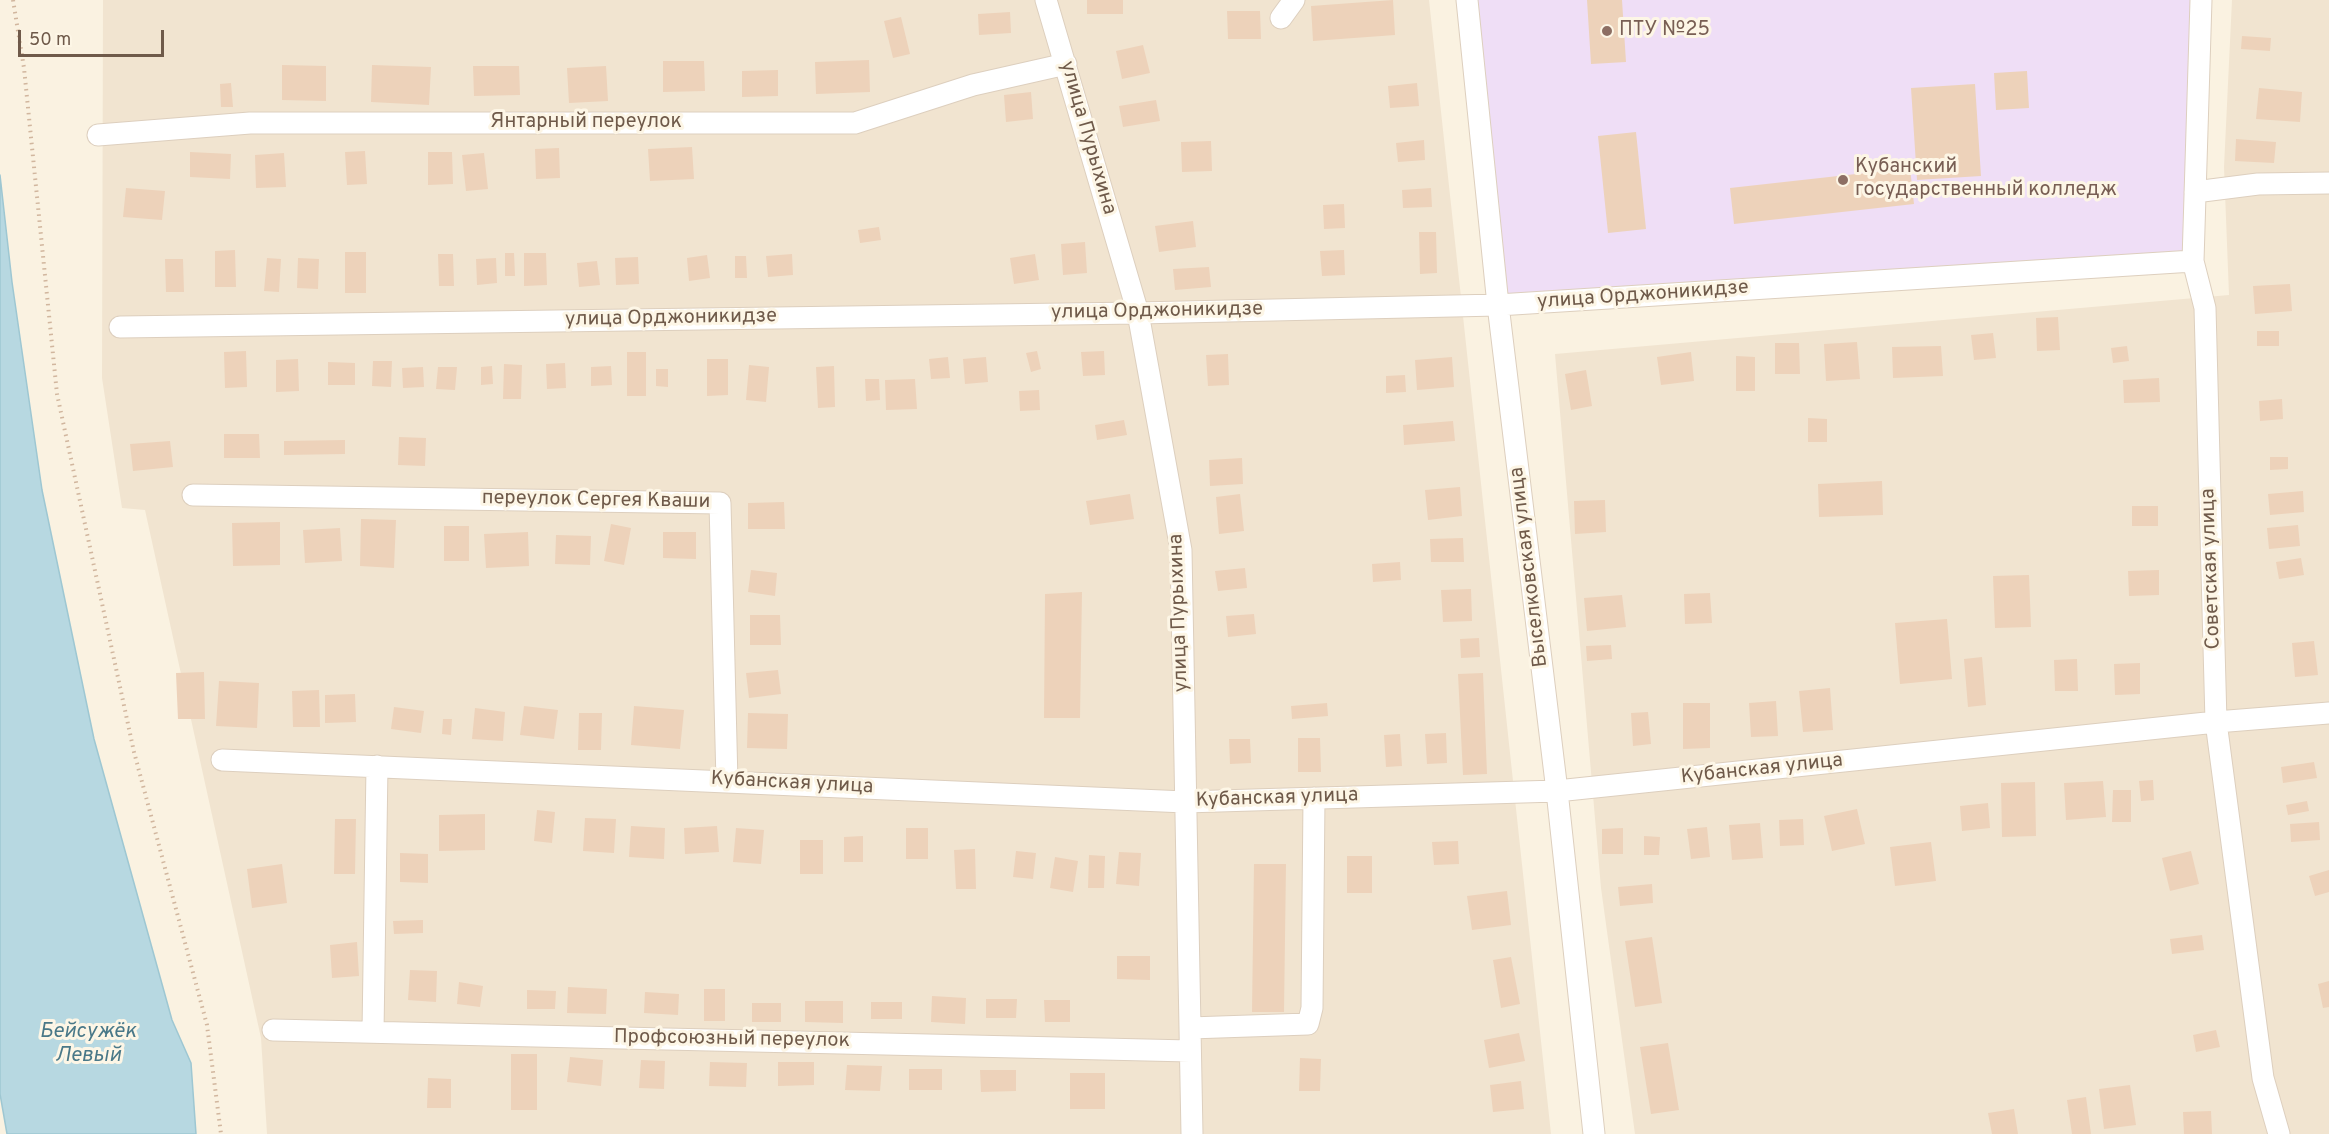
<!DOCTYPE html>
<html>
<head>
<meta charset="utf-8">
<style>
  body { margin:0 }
  #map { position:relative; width:2329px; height:1134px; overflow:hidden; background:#faf2e1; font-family:Overpass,sans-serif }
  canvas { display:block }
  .scale { position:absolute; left:18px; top:30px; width:146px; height:27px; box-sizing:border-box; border:3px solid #6f5a4a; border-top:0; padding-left:8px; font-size:18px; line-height:21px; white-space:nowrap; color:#6f5a4a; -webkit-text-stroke:4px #fdf6e6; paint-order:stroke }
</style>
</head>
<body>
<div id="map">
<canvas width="2329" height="1134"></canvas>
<div class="scale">50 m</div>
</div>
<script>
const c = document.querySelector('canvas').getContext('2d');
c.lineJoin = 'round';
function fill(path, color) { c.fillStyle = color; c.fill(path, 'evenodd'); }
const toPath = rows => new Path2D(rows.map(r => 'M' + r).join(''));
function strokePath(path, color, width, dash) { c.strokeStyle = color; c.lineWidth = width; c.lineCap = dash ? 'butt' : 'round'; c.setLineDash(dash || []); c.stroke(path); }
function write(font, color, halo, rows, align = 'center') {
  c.font = font + ' Overpass,sans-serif'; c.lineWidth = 6; c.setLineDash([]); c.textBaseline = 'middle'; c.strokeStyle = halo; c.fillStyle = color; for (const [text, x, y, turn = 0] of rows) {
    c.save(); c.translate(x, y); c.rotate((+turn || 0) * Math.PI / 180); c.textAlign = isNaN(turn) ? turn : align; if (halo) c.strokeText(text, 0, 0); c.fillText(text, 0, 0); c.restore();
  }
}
fill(toPath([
  [103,0,1429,0,1551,1134,267,1134,261,1038,145,510,122,508,102,378],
  [2232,0,2329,0,2329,1134,1635,1134,1601,888,1555,354,2229,295,2224,167]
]), '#f1e4d0');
fill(toPath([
  [1474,0,2193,0,2189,258,1504,297]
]), '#efdef6');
const water = toPath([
  [0,175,12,282,42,490,94,739,172,1020,191,1063,196,1134,7,1134,0,1094,0,175]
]);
fill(water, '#b7d8e1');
strokePath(water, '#9ec7d2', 1.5);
fill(toPath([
  [1087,0,1123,0,1123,14,1087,14],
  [1393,0,1395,35,1313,41,1311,6],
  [1587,0,1622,0,1626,62,1591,64],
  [1227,11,1260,11,1261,39,1228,39],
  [1010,12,1011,33,979,35,978,14],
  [901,17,910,54,893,58,884,21],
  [2242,36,2271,38,2270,51,2241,49],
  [1143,45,1150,73,1122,79,1116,51],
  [869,60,870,92,816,94,815,62],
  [663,61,704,61,705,91,663,92],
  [282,65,326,66,326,101,282,100],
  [372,65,431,67,429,105,371,102],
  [473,66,519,66,520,95,474,96],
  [606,66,608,101,569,103,567,68],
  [778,70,778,96,742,97,742,71],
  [2027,71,2029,108,1996,110,1994,73],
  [231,83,233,107,221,107,220,84],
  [1417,83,1419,106,1390,108,1388,86],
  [1975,84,1981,176,1917,180,1911,88],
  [2259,88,2302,92,2300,122,2256,119],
  [1031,92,1033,119,1006,122,1004,95],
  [1156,100,1160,121,1123,127,1119,106],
  [1636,132,1646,229,1608,233,1598,136],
  [2236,139,2276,142,2274,163,2235,161],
  [1424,140,1425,160,1398,162,1396,143],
  [1211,141,1212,171,1182,172,1181,142],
  [692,147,694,179,650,181,648,149],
  [559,148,560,178,536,179,535,149],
  [365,151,367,184,347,185,345,152],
  [190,152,231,154,230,179,190,177],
  [428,152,452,152,453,184,428,185],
  [284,153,286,187,256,188,255,155],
  [484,153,488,189,466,191,462,155],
  [1910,168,1914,204,1734,224,1730,188],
  [126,188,165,191,162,220,123,217],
  [1431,188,1432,207,1403,208,1402,190],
  [1344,204,1345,228,1324,229,1323,205],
  [1193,221,1196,247,1159,252,1155,226],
  [879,227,881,240,860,243,858,230],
  [1419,232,1436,232,1437,273,1420,274],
  [1085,242,1087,273,1063,275,1061,244],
  [235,250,236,287,215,287,215,251],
  [1344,250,1345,275,1322,276,1320,251],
  [345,252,366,252,366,293,345,293],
  [505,253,514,253,515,276,505,276],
  [524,253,546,253,547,285,524,286],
  [438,254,453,254,454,286,439,286],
  [792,254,793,275,768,277,766,256],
  [1035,254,1039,280,1014,284,1010,258],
  [707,255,710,278,689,281,687,258],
  [735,256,746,256,747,278,735,278],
  [638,257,639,284,616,285,615,258],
  [267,258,281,259,279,292,264,291],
  [298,258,319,259,318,289,297,288],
  [496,258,497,283,477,285,476,259],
  [165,259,183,259,184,292,166,292],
  [597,261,600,285,579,287,577,263],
  [1209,267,1211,287,1175,290,1173,269],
  [2290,284,2292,311,2255,314,2253,286],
  [2058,317,2060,350,2037,351,2036,318],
  [2257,331,2279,331,2279,346,2257,346],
  [1993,333,1996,358,1974,360,1971,335],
  [1857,342,1860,379,1826,381,1824,344],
  [1775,343,1799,343,1800,374,1775,374],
  [1941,346,1943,376,1893,378,1892,347],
  [2127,346,2129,361,2113,363,2111,348],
  [246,351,247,387,225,388,224,352],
  [1037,351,1041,369,1031,372,1026,353],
  [1104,351,1105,375,1083,376,1081,352],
  [627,352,646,352,646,396,627,396],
  [1691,352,1694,381,1661,385,1657,357],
  [1228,354,1229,385,1208,386,1206,355],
  [1736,356,1755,357,1755,391,1736,391],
  [948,357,950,378,931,379,929,359],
  [986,357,988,382,965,384,963,359],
  [1452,357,1454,387,1417,390,1415,360],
  [298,359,299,391,276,392,276,360],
  [707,359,728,359,728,395,707,396],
  [373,361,392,361,391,387,372,386],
  [328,362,355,363,355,385,328,385],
  [565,363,566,388,547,389,546,364],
  [504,364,522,365,521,399,503,399],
  [749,365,769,367,766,402,746,400],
  [492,366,493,384,481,385,481,367],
  [611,366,612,385,591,386,591,367],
  [834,366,835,407,818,408,816,367],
  [423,367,424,387,403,388,402,368],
  [438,367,457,367,455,390,436,389],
  [656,369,668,369,668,387,656,386],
  [1586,370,1592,406,1571,410,1565,374],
  [1405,375,1406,392,1386,393,1386,376],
  [2159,378,2160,402,2124,403,2123,380],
  [865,379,879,379,880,400,866,401],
  [915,379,917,409,886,410,885,380],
  [1039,390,1040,410,1020,411,1019,391],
  [2282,399,2283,419,2260,421,2259,401],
  [1808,418,1827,419,1827,442,1808,442],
  [1124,420,1127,435,1097,440,1095,425],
  [1453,421,1455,441,1404,445,1403,425],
  [224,434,259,434,260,458,224,458],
  [399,437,426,438,425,466,398,465],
  [345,440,345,454,284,455,284,441],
  [170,441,173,467,133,471,130,444],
  [2270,457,2288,457,2288,469,2270,470],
  [1242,458,1243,484,1210,486,1209,460],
  [1882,481,1883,515,1819,517,1818,484],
  [1460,487,1462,516,1428,520,1425,490],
  [2303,491,2304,512,2270,515,2268,494],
  [1130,494,1134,519,1090,525,1086,501],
  [1240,494,1244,531,1219,534,1216,497],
  [1605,500,1606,532,1575,534,1574,501],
  [784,502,785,529,748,529,748,503],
  [2132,506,2158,506,2158,526,2132,526],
  [361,519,396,520,394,568,360,566],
  [280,522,280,565,233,566,232,523],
  [611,524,631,528,624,565,604,561],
  [2298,525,2300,546,2269,549,2267,528],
  [444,526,469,526,469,561,444,561],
  [340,528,342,561,305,563,303,530],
  [528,532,529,566,486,568,484,534],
  [663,532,696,532,696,559,663,558],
  [556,535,591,536,590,565,555,564],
  [1463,538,1464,562,1431,562,1430,539],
  [2301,558,2304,575,2279,579,2276,562],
  [1400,562,1401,580,1373,582,1372,564],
  [1245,568,1247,588,1218,591,1215,571],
  [751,570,777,573,775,596,748,592],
  [2159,570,2159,595,2129,596,2128,571],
  [2029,575,2031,627,1995,628,1993,576],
  [1471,589,1472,621,1443,622,1441,590],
  [1082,592,1080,718,1044,718,1045,594],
  [1710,593,1712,623,1685,624,1684,594],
  [1622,595,1626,627,1587,631,1584,598],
  [1254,614,1256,634,1228,637,1226,616],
  [750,615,780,615,781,645,750,645],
  [1947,619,1952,679,1900,684,1895,623],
  [1479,638,1480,657,1461,658,1460,639],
  [2314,641,2318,675,2295,677,2292,643],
  [1611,645,1612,659,1587,661,1586,646],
  [1982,657,1986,705,1968,707,1964,659],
  [2077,659,2078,691,2055,691,2054,660],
  [2140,663,2140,694,2115,695,2114,664],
  [778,670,781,694,749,698,746,673],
  [204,672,205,719,178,719,176,673],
  [1483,673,1487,774,1463,775,1458,674],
  [219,681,259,683,257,728,216,726],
  [1830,688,1833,730,1803,732,1799,691],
  [319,690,320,727,293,727,292,691],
  [355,694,356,722,325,723,325,695],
  [1776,701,1778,736,1751,737,1749,703],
  [1327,703,1328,716,1292,719,1291,706],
  [1683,703,1710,703,1710,748,1683,749],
  [524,706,558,710,554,739,520,735],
  [634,706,684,710,680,749,631,745],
  [394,707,424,711,421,733,391,729],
  [475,708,505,712,503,741,472,739],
  [1648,712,1651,744,1633,746,1631,713],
  [579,713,602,713,601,750,578,750],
  [748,713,788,714,787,749,747,748],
  [443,719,452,719,451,735,442,734],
  [1446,733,1447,763,1427,764,1425,734],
  [1400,734,1402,766,1386,767,1384,735],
  [1298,738,1320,738,1321,772,1298,772],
  [1229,739,1250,739,1251,763,1230,764],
  [2314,762,2317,778,2283,783,2281,767],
  [2153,780,2154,800,2141,801,2139,781],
  [2103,781,2106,817,2066,820,2064,783],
  [2035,782,2036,836,2002,837,2001,783],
  [2113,790,2131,790,2131,822,2112,822],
  [2307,801,2309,811,2288,815,2286,805],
  [1988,803,1990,828,1962,831,1960,806],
  [1857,809,1865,844,1832,851,1824,816],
  [537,810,555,812,552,843,534,841],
  [485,814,485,850,439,851,439,815],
  [585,818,616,819,614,853,583,851],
  [335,819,356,819,355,874,334,874],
  [1803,819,1804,845,1780,846,1779,820],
  [2319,822,2320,840,2291,842,2290,824],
  [1760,823,1763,858,1732,860,1729,825],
  [631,826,665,828,664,859,629,857],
  [717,826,719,852,685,854,684,828],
  [1707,827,1710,857,1691,859,1687,829],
  [736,828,764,830,761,864,733,862],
  [906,828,928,828,928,859,906,859],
  [1623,828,1623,854,1602,854,1602,829],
  [863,836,863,862,844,862,844,837],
  [1644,836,1660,837,1659,855,1644,855],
  [800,840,823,840,823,874,800,874],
  [1458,841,1459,864,1434,865,1432,842],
  [1931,842,1936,881,1895,886,1890,847],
  [975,849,976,889,956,889,954,850],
  [1016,851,1036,853,1033,879,1013,877],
  [2191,851,2199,884,2170,891,2162,858],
  [1119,852,1141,853,1139,886,1116,884],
  [400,853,428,854,428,883,400,882],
  [1089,855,1105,856,1104,888,1088,888],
  [1347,856,1372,856,1372,893,1347,893],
  [1055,857,1078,861,1073,892,1050,888],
  [282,864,287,903,252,908,247,869],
  [1254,864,1286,864,1284,1012,1252,1012],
  [2329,870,2329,892,2315,896,2309,876],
  [1652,884,1653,903,1620,906,1618,887],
  [1507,891,1511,925,1472,930,1467,896],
  [423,920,423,933,394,934,393,921],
  [2202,935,2204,950,2172,954,2170,939],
  [1652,937,1662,1003,1635,1007,1625,941],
  [357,942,359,976,332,978,330,945],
  [1117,956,1150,956,1150,980,1117,979],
  [1511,957,1520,1004,1501,1008,1493,960],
  [410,970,437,971,436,1002,408,1000],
  [2329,981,2329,1007,2323,1008,2318,984],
  [459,982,483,986,480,1007,457,1004],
  [568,987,607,989,606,1014,567,1013],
  [704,989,725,989,725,1021,704,1021],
  [527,990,556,991,555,1009,527,1009],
  [645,992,679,994,678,1015,644,1013],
  [932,996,966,998,965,1024,931,1022],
  [986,999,1017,999,1016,1018,986,1018],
  [1044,1000,1070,1000,1070,1022,1045,1022],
  [805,1001,843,1001,843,1023,805,1022],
  [871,1002,902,1002,902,1019,871,1019],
  [752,1003,781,1003,781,1022,752,1022],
  [2216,1030,2220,1047,2196,1052,2193,1035],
  [1519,1033,1525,1061,1489,1068,1484,1040],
  [1668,1043,1679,1110,1651,1114,1640,1047],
  [511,1054,537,1054,537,1110,511,1110],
  [570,1057,603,1060,601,1086,567,1082],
  [1300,1058,1321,1059,1320,1091,1299,1091],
  [641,1060,665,1061,664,1089,639,1088],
  [710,1062,747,1063,746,1087,709,1086],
  [778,1062,814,1062,814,1085,778,1086],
  [847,1065,882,1066,880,1091,845,1090],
  [909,1069,942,1069,942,1090,909,1090],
  [980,1070,1016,1070,1016,1091,981,1092],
  [1070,1073,1105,1073,1105,1109,1070,1109],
  [428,1078,451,1079,451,1108,427,1108],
  [1521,1081,1524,1109,1493,1112,1490,1085],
  [2130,1085,2136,1125,2104,1129,2099,1089],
  [2086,1097,2091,1134,2072,1134,2067,1100],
  [2014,1109,2018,1134,1992,1134,1988,1113],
  [2211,1111,2212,1134,2184,1134,2183,1112]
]), '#edd2ba');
const minor = toPath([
  [1046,0,1138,313,1181,550,1192,1134],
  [1467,0,1498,305,1557,791,1594,1134],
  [2201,0,2193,261,2205,308,2216,722,2263,1078,2279,1134],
  [1281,18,1294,0],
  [98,135,250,123,855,123,973,85,1066,64],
  [2195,192,2258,184,2329,183],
  [120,327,1138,313,1498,305,2193,261],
  [193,495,720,503,727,782],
  [222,760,1185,802,1557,791,2216,722,2329,713],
  [1190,1028,1308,1024,1312,1008,1314,798],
  [273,1030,1190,1051],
  [373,1032,377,766]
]);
strokePath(minor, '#ddcfbe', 23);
strokePath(toPath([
  [13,0,24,68,57,394,134,752,207,1025,221,1134]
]), '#d1b69e', 4, [1.5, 4.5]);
strokePath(minor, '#fff', 21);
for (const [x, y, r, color] of [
  [1607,31,6,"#8d6e63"],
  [1843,180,6,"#8d6e63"]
]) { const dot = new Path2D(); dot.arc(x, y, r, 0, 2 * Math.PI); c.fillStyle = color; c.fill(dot); strokePath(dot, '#fdf6e6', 2); }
write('20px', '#785e54', '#fdf6e6', [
  ["ПТУ №25",1619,31],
  ["Кубанский",1855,168],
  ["государственный колледж",1855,191]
], 'left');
write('20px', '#6f5a4a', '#fdf6e6', [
  ["Янтарный переулок",586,123],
  ["улица Пурыхина",1087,138,74],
  ["улица Орджоникидзе",1643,296,-4],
  ["улица Орджоникидзе",1157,312,-1],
  ["улица Орджоникидзе",671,319,-1],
  ["переулок Сергея Кваши",596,501,1],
  ["Выселковская улица",1530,567,-97],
  ["Советская улица",2212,569,-92],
  ["улица Пурыхина",1180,613,-92],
  ["Кубанская улица",1762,770,-6],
  ["Кубанская улица",792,784,3],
  ["Кубанская улица",1277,799,-2],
  ["Профсоюзный переулок",732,1040,1]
]);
write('italic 21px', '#497888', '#fdf6e6', [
  ["Бейсужёк",88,1033],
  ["Левый",88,1057]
]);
</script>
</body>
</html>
